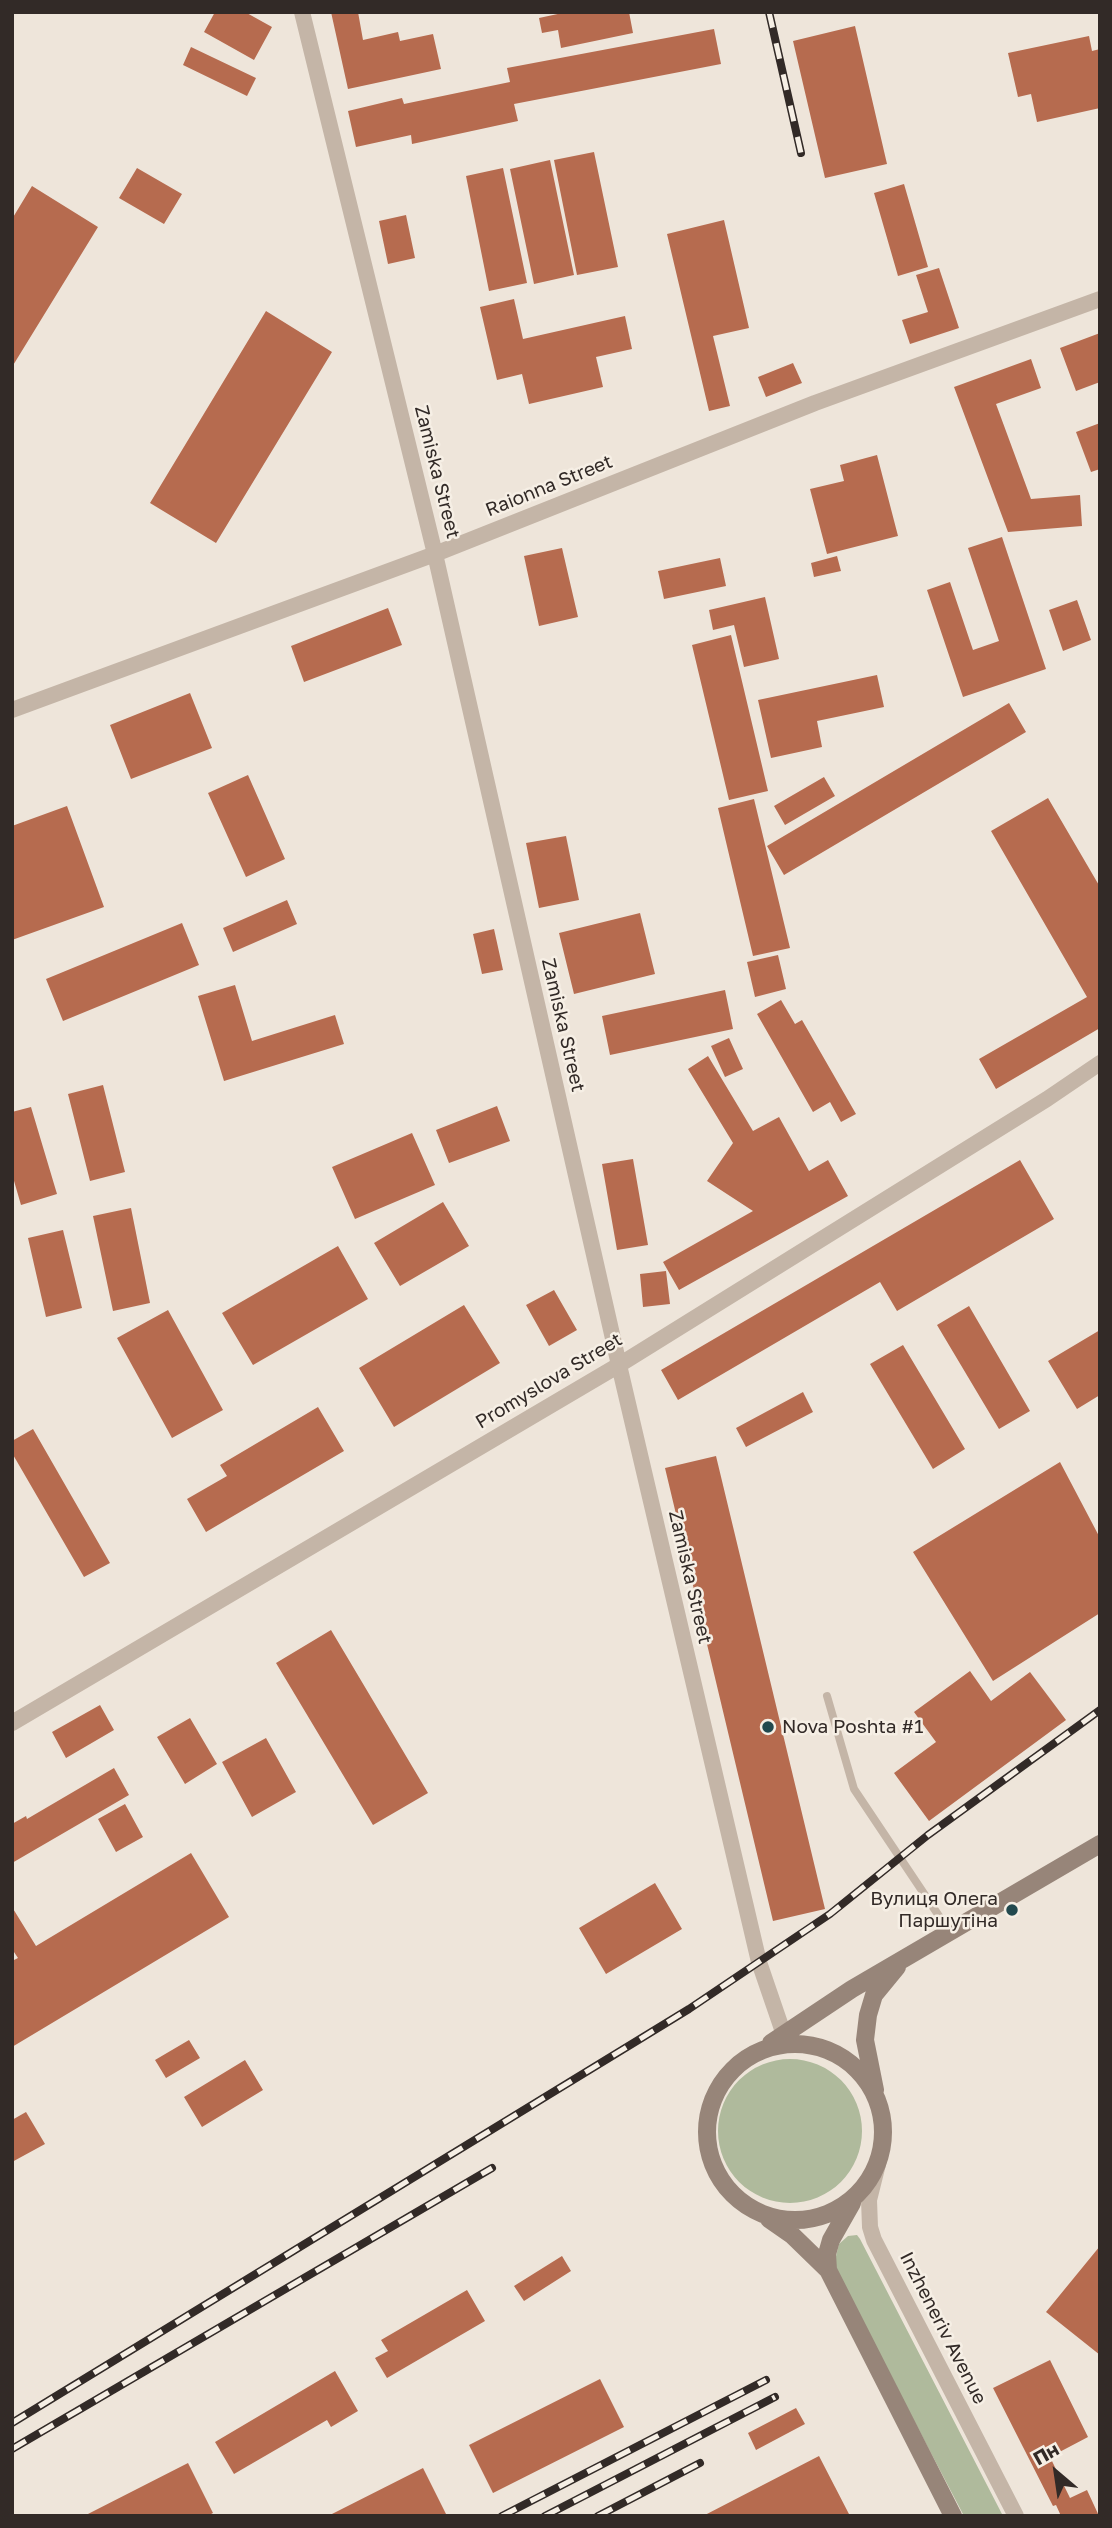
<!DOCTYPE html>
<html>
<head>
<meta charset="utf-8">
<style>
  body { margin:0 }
  #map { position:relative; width:1112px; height:2528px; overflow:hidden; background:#eee5da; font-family:"Golos Text",sans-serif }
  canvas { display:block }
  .frame { position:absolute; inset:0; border:14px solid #322a27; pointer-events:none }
  .north { position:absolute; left:1021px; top:2437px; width:70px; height:70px; -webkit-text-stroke:5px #f6efe5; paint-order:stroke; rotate:331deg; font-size:19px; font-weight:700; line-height:28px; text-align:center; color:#322a27 }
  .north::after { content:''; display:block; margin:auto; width:24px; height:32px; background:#322a27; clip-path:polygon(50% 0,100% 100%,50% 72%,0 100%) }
</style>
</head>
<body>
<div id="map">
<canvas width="1112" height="2528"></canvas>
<div class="frame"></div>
<div class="north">Пн</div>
</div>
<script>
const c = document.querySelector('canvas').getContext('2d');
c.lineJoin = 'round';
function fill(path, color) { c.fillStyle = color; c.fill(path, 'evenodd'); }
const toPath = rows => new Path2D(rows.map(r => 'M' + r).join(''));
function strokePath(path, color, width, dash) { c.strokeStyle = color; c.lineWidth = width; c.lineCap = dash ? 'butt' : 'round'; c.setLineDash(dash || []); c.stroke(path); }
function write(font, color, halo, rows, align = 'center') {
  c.font = font + ' "Golos Text",sans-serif'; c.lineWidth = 5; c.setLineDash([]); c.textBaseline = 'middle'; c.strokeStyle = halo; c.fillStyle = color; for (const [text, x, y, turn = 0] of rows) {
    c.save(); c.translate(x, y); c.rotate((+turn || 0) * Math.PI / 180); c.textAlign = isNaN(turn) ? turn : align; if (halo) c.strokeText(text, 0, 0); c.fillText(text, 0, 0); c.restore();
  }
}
fill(toPath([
  '718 2131a72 72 0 1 1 144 0a72 72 0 1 1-144 0Z',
  [857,2235,860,2239,1003,2516,964,2516,835,2270,834,2264,839,2244,848,2236]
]), '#afba9c');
fill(toPath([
  [215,12,245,12,272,27,254,60,204,32],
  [331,12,358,12,363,40,398,32,400,41,433,34,441,69,348,89],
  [567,12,629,12,633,33,561,48,558,30,542,33,539,18],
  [855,26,887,164,825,178,793,41],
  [714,29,721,64,514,104,518,121,412,144,411,135,356,147,348,111,402,98,404,104,510,82,507,68],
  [1089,36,1092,51,1100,49,1100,108,1037,122,1031,94,1018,97,1008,53],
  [191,47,256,78,247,96,183,65],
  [594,152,618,267,577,275,554,160],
  [550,160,574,275,534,284,510,169],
  [137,168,182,194,164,224,119,198],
  [503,168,527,283,489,291,466,176],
  [904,184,928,267,898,276,874,193],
  [32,186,98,227,12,367,12,219],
  [406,215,415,258,388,264,379,221],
  [724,220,749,328,713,336,730,406,709,411,667,234],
  [939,268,959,328,910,344,902,320,928,312,916,275],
  [514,299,523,339,625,316,632,349,596,357,603,387,529,404,522,374,497,380,480,307],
  [266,311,332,352,216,543,150,503],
  [1100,333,1100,382,1076,391,1060,348],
  [1031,359,1041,388,996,404,1031,499,1080,495,1082,526,1008,532,954,387],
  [793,363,802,383,766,397,758,377],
  [1100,423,1100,469,1091,472,1076,432],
  [877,455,898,536,827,554,810,489,844,481,840,465],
  [1002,537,1046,669,963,697,927,590,950,582,973,650,999,641,968,548],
  [562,548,578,617,539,626,524,556],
  [837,556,841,571,814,577,811,563],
  [720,558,726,586,664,599,658,571],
  [765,597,779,659,744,667,734,625,713,630,709,610],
  [1077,600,1091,640,1063,651,1049,610],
  [388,608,402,645,304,682,291,646],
  [731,635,768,791,729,800,692,645],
  [877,675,884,707,817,721,822,747,771,758,758,700],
  [190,693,212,748,131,779,110,725],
  [1009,703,1026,732,784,875,767,846],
  [248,775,285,859,246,877,208,793],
  [824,777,835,796,785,825,774,806],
  [1048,798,1100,887,1100,1028,996,1089,979,1059,1087,997,991,831],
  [754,799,790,948,753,956,718,808],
  [67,806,104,907,12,940,12,826],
  [566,836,579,900,539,908,526,843],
  [287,900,297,924,233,952,223,928],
  [640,913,655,974,574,994,559,933],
  [182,923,199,965,63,1021,46,979],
  [494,929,503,970,482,974,473,934],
  [778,955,786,989,755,997,747,962],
  [235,985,252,1041,335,1015,344,1044,224,1081,198,996],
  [725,990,733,1029,610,1055,602,1016],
  [781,1000,795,1024,802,1020,856,1114,841,1122,830,1102,813,1112,757,1014],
  [729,1038,743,1069,725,1077,711,1046],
  [708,1056,753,1131,779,1117,809,1171,828,1160,848,1196,679,1290,663,1262,753,1211,707,1181,733,1143,688,1069],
  [103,1085,125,1172,90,1181,68,1094],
  [497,1106,510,1141,449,1163,436,1130],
  [31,1107,57,1194,21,1205,12,1174,12,1112],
  [412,1133,435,1185,355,1219,332,1167],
  [633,1159,648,1245,617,1250,602,1164],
  [1020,1160,1054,1219,897,1311,880,1282,678,1400,661,1370],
  [443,1202,469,1246,400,1286,374,1243],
  [131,1208,150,1303,113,1311,93,1216],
  [63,1230,82,1308,46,1317,28,1238],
  [338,1246,368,1299,253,1365,222,1313],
  [666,1271,670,1304,643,1307,640,1274],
  [554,1290,577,1330,549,1346,526,1305],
  [464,1305,500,1363,394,1427,359,1368],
  [969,1306,1030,1411,999,1429,937,1325],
  [168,1310,223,1410,172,1438,117,1338],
  [1100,1330,1100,1395,1077,1409,1048,1361],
  [903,1345,965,1449,933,1469,870,1364],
  [803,1392,813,1412,746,1447,736,1428],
  [318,1407,344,1451,206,1532,187,1499,227,1476,220,1465],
  [33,1429,110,1563,84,1577,12,1453,12,1441],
  [716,1456,825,1909,773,1921,665,1468],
  [1060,1462,1100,1538,1100,1613,993,1681,913,1552],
  [331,1630,428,1793,373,1825,276,1663],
  [970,1671,991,1701,1030,1672,1066,1720,929,1821,894,1773,936,1742,914,1712],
  [100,1705,114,1730,66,1758,52,1732],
  [190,1718,217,1764,185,1784,157,1737],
  [266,1738,296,1792,252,1817,222,1762],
  [114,1768,129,1795,12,1863,12,1824,26,1816,27,1819],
  [125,1804,143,1837,116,1852,98,1819],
  [191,1853,229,1917,12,2047,12,1961,18,1958,12,1949,12,1907,36,1946],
  [655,1883,682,1929,606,1974,579,1928],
  [189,2040,200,2058,166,2078,155,2060],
  [245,2060,263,2090,202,2127,184,2097],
  [26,2112,45,2144,12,2162,12,2120],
  [1100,2246,1100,2355,1046,2312],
  [562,2256,571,2271,524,2301,514,2286],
  [467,2290,485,2321,387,2378,375,2358,388,2351,381,2340],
  [1050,2360,1088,2437,1050,2457,1070,2498,1087,2490,1099,2516,1061,2516,1056,2505,1053,2506,993,2388],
  [335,2371,358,2411,331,2427,327,2420,234,2474,215,2442],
  [600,2379,624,2427,493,2493,469,2445],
  [796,2408,805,2424,756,2450,748,2433],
  [819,2456,850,2516,703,2516],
  [188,2463,213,2513,207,2516,84,2516],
  [423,2468,447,2516,328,2516]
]), '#b66b4f');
strokePath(toPath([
  [827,1696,854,1789,949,1931]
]), '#c4b5a7', 8);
strokePath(toPath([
  [302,12,435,554,619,1365,759,1962,784,2035,791,2043],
  [12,710,435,554,815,403,1100,299],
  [12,1723,619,1365,1047,1099,1100,1063],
  [881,2152,869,2200,870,2227,874,2240,1016,2516]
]), '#c4b5a7', 16);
strokePath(toPath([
  [771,2043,852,1989,1100,1844],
  '707 2132a88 88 0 1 1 176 0a88 88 0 1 1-176 0Z',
  [875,2090,865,2040,868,2015,874,1995,897,1967],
  [769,2219,792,2235,828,2270,953,2516],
  [828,2270,827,2254,831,2240,852,2203]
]), '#978579', 18);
const rail = toPath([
  [769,12,801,153],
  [12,2423,689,2009,830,1914,928,1835,1100,1710],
  [12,2449,492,2168],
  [502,2516,766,2380],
  [545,2516,775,2397],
  [598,2516,700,2463]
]);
strokePath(rail, '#322a27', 8);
strokePath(rail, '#f6efe5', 5, [16]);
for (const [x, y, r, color] of [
  [768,1727,7,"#22494e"],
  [1012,1910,7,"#22494e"]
]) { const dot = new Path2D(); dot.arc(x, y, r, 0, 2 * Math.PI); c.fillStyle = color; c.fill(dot); strokePath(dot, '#f6efe5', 2.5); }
write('19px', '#322a27', '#f6efe5', [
  ["Zamiska Street",437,472,76],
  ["Raionna Street",549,486,-22],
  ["Zamiska Street",563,1025,77],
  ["Promyslova Street",549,1381,-31],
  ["Zamiska Street",690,1577,77],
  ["Inzheneriv Avenue",943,2328,63]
]);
write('19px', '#322a27', '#f6efe5', [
  ["Nova Poshta #1",782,1727],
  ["Вулиця Олега",998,1899,"right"],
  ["Паршутіна",998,1921,"right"]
], 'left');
</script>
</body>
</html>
